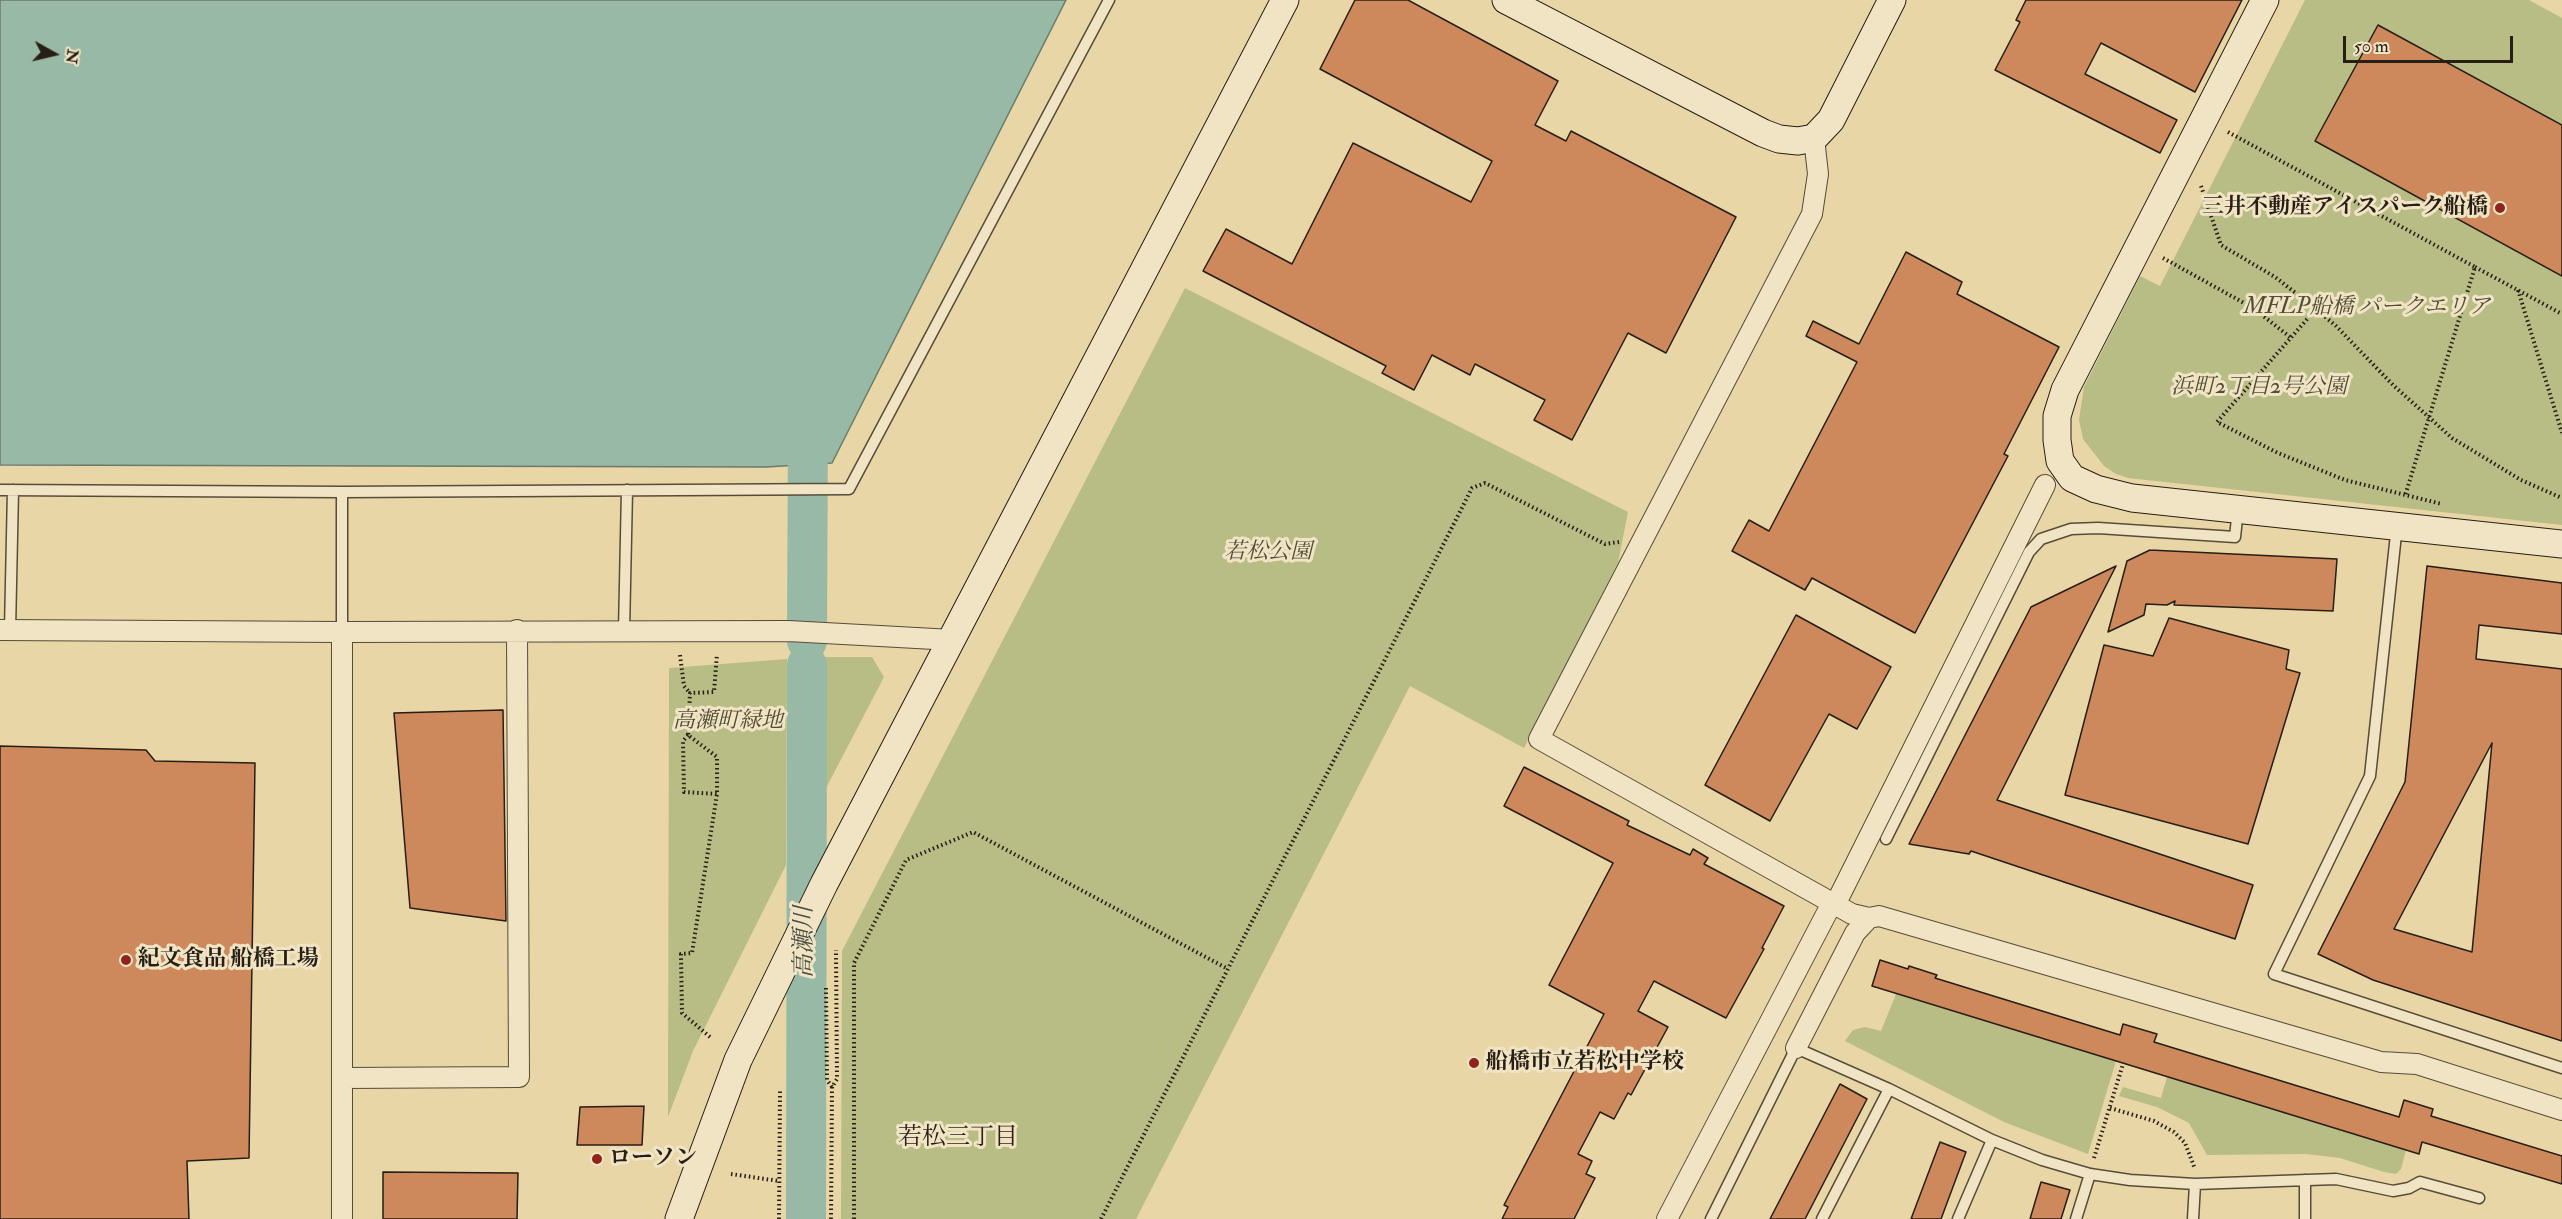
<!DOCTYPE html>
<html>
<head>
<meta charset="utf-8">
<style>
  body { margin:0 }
  #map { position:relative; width:2562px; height:1219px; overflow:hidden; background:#e8d6a6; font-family:"IM FELL Double Pica",serif }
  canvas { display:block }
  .north { position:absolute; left:24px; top:24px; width:60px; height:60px; -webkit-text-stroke:4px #f0e4c5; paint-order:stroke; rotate:98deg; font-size:16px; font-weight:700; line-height:24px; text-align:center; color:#271e14 }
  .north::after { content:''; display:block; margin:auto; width:21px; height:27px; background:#271e14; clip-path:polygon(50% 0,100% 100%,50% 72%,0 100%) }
  .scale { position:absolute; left:2343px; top:36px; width:170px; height:27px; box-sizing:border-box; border:3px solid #271e14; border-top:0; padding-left:8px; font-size:18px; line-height:21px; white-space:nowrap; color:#271e14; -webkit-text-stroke:4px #f0e4c5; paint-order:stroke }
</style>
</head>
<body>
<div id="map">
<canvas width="2562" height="1219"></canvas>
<div class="north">N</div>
<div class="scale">50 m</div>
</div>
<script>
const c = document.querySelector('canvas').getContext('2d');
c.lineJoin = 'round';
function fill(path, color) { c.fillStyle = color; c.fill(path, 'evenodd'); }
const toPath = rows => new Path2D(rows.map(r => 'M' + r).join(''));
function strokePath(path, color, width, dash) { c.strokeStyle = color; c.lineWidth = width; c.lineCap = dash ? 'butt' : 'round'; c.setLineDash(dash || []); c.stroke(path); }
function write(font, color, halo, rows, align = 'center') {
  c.font = font + ' "IM FELL Double Pica","Noto Serif JP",serif'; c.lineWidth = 6; c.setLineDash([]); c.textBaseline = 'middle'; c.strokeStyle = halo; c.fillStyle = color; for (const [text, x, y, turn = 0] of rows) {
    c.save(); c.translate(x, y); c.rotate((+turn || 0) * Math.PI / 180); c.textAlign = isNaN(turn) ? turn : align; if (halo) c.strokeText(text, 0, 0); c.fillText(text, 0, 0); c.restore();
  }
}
fill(toPath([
  [2305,0,2529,0,2562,18,2562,525,2128,478,2116,474,2104,466,2083,439,2079,420,2084,387,2140,276,2160,286],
  [1185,288,1628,512,1618,563,1524,748,1410,686,1136,1219,841,1219,842,951],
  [825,657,872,657,884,677,825,790],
  [787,659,786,865,693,1051,668,1117,669,668],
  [1896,994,2116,1061,2088,1154,2004,1122,1845,1041,1853,1030,1865,1027,1881,1031],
  [2167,1077,2406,1150,2401,1169,2396,1174,2384,1172,2340,1158,2306,1154,2207,1155,2189,1123,2157,1107,2119,1096,2123,1087,2161,1098]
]), '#b8bd85');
const water = toPath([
  [0,0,1066,0,832,463,766,467,0,465,0,0]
]);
fill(water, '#97b9a6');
strokePath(water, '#6a7b6c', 1.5);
strokePath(toPath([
  [807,641,808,414],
  [806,1219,807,665]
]), '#97b9a6', 40);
const building = toPath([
  [1355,0,1408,0,1558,81,1535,125,1566,141,1571,131,1736,217,1666,353,1628,333,1572,440,1534,420,1545,400,1475,364,1470,375,1432,355,1414,390,1382,373,1386,366,1203,271,1226,229,1292,264,1353,143,1471,202,1492,161,1320,69,1355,0],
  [2026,0,2242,0,2195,92,2101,43,2085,74,2177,120,2160,153,1995,70,2020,22,2016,20,2026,0],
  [2378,25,2562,125,2562,276,2315,141,2378,25],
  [1906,252,1962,282,1957,294,2059,347,2004,454,2008,456,1915,633,1812,578,1805,590,1732,551,1749,520,1769,531,1857,362,1806,336,1813,321,1859,344,1906,252],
  [2150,550,2337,559,2333,611,2174,605,2175,601,2167,605,2146,604,2144,615,2108,632,2127,561,2150,550],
  [2116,566,1997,800,2253,885,2235,939,1971,851,1969,854,1909,844,2031,607,2116,566],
  [2427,566,2562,583,2562,634,2479,625,2476,659,2562,669,2562,1041,2373,980,2318,954,2405,782,2427,566],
  [2492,743,2472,952,2394,929,2492,743],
  [1796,615,1891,667,1857,729,1829,714,1770,821,1705,785,1796,615],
  [2169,618,2289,650,2286,669,2300,673,2248,844,2065,795,2104,645,2153,656,2169,618],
  [503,710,506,921,410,908,394,713,503,710],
  [0,746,146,750,155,761,255,763,249,1158,187,1161,189,1219,0,1219,0,746],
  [1524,767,1629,821,1627,825,1690,855,1693,849,1708,858,1704,864,1784,906,1762,948,1764,949,1726,1018,1654,981,1638,1011,1668,1027,1631,1095,1628,1093,1614,1119,1600,1112,1578,1154,1592,1161,1586,1174,1595,1178,1574,1219,1502,1219,1508,1207,1504,1205,1604,1014,1549,985,1613,863,1504,806,1524,767],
  [1880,960,1908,969,1909,966,1937,975,1935,978,2120,1035,2123,1024,2157,1034,2154,1042,2399,1117,2404,1100,2433,1109,2431,1116,2562,1156,2562,1184,2422,1142,2419,1154,1872,986,1880,960],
  [1840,1084,1867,1099,1805,1219,1770,1219,1840,1084],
  [644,1106,642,1145,577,1145,580,1107,644,1106],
  [1940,1142,1966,1152,1941,1219,1911,1219,1940,1142],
  [383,1172,518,1173,517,1219,383,1219,383,1172],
  [2041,1182,2070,1190,2061,1219,2030,1219,2041,1182]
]);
fill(building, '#cd885c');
strokePath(building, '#271e14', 1.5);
const lane = toPath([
  [0,490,342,492,849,489,1109,0],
  [2397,525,2370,776,2274,974,2562,1068],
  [10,630,13,490],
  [624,631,627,490],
  [342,632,342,492],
  [1886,839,2029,552,2041,539,2071,529,2098,528,2235,537,2238,509],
  [2305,1180,2305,1219],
  [1711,1219,1796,1048,1889,1089,1992,1140,2042,1160,2090,1174,2130,1180,2195,1184,2336,1179,2393,1191,2409,1188,2420,1182,2479,1198],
  [1822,1219,1889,1089],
  [1958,1219,1992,1140],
  [2076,1219,2090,1174],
  [2193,1219,2195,1184]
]);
const street = toPath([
  [1814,138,1818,174,1812,214,1539,739,1852,914,1869,918],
  [0,630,342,632,788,631,953,640],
  [1835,905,2045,485],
  [1796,1048,1855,933,1869,918,1879,916,2381,1062,2417,1064,2562,1110],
  [343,1078,519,1077,517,630],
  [342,1219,342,632],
  [1667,1219,1832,903]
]);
const secondary = toPath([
  [1506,0,1763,133,1779,139,1798,141,1814,138,1831,120,1892,0],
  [2265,0,2065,390,2057,416,2057,440,2060,461,2072,478,2096,489,2132,498,2562,544],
  [679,1219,738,1060,824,884,1285,0]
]);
strokePath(lane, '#574c38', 13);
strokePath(street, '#574c38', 22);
strokePath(secondary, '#271e14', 29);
strokePath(toPath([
  [2228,132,2475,267,2405,496],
  [2201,186,2221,245,2275,277,2316,309,2336,326,2394,386,2452,438,2521,480,2562,498],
  [2163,258,2253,308,2290,337],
  [2475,267,2562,314],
  [2518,290,2562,433],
  [2316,309,2217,422,2278,453,2345,480,2442,504],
  [680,655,684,686,690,693],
  [688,735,683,741,684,792,717,794],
  [826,988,827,1080,832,1087],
  [710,1037,682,1013,681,954,692,953,717,794,717,757,688,735,690,693,714,692,717,654],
  [2110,1108,2154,1121,2174,1132,2185,1143,2195,1169],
  [2094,1158,2123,1064],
  [731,1174,779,1181],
  [779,1219,780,1091],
  [831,1219,832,1087,837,1079,836,950],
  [854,1219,854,963,906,860,973,832,1228,969],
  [1101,1219,1472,488,1485,483,1605,544,1619,542]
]), '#271e14', 4, [1.5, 3]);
strokePath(lane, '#f0e4c5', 10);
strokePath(street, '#f0e4c5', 20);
strokePath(secondary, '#f0e4c5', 27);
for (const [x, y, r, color] of [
  [2500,208,6,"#8f2418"],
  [126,960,6,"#8f2418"],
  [1474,1063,6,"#8f2418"],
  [597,1159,6,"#8f2418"]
]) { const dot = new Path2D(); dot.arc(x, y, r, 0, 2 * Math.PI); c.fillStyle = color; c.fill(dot); strokePath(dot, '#f0e4c5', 2); }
write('bold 22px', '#271e14', '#f0e4c5', [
  ["三井不動産アイスパーク船橋",2488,208,"right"],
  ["紀文食品 船橋工場",138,960],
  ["船橋市立若松中学校",1486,1063],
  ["ローソン",609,1159]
], 'left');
write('italic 22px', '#524e36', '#f0e4c5', [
  ["MFLP船橋 パークエリア",2367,308],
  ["浜町2丁目2号公園",2259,388],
  ["若松公園",1268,553],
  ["高瀬町緑地",728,722]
]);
write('italic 24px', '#494c40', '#f0e4c5', [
  ["高瀬川",806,942,-90]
]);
write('24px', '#271e14', '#f0e4c5', [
  ["若松三丁目",958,1139]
]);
</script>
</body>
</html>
